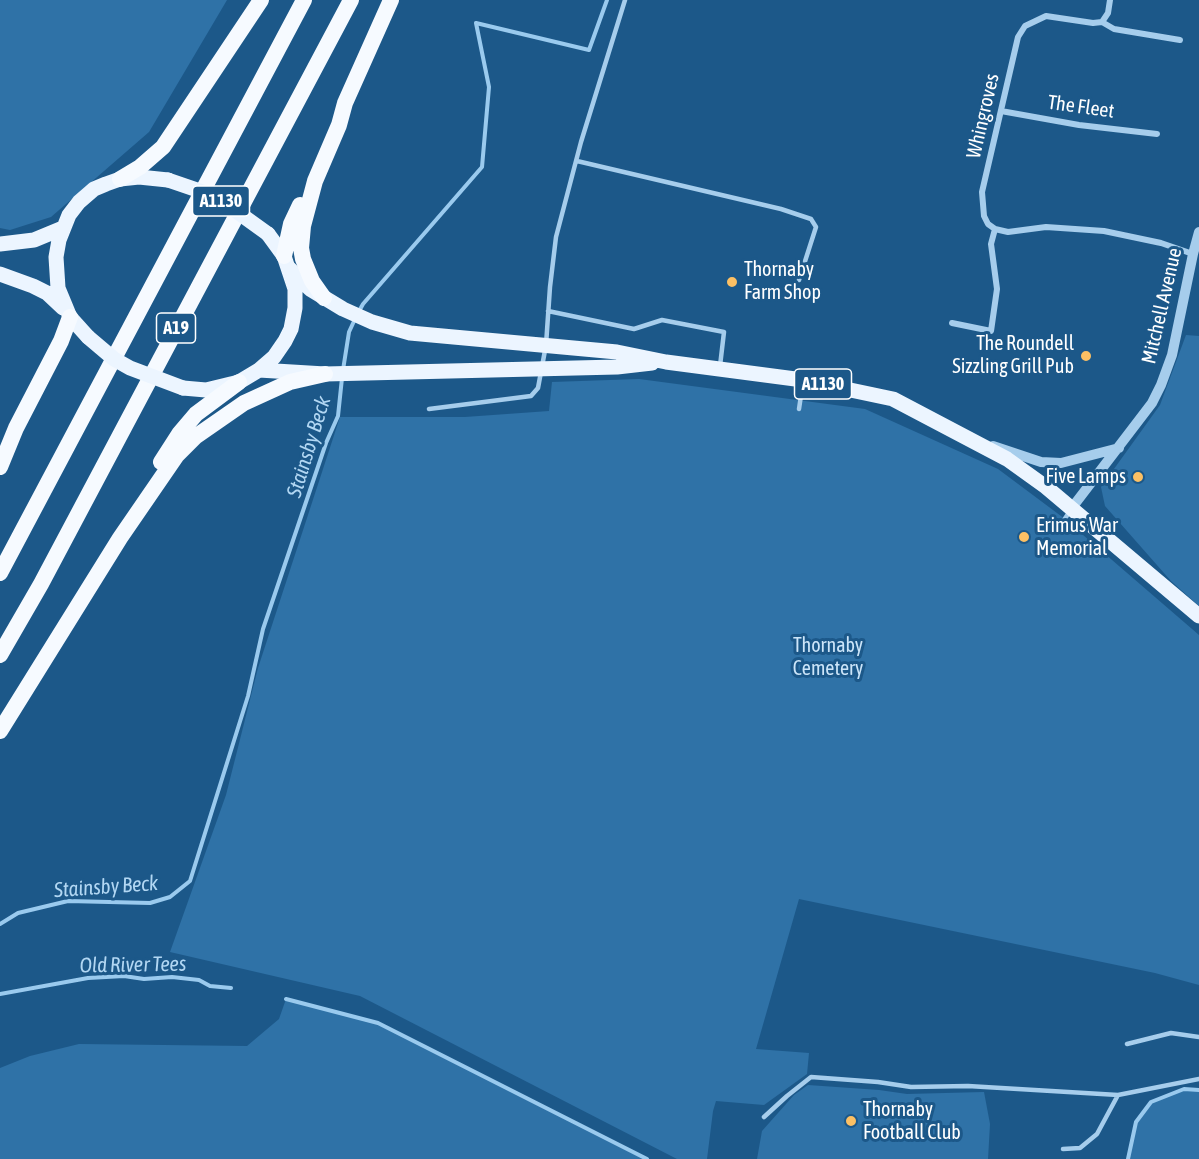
<!DOCTYPE html>
<html>
<head>
<meta charset="utf-8">
<style>
  body { margin:0 }
  canvas { display:block; background:#1c5889 }
</style>
</head>
<body>
<canvas width="1199" height="1159"></canvas>
<script>
const c = document.querySelector('canvas').getContext('2d');
c.lineJoin = 'round';
function fill(path, color) { c.fillStyle = color; c.fill(path, 'evenodd'); }
const toPath = rows => new Path2D(rows.map(r => 'M' + r).join(''));
function strokePath(path, color, width, dash) { c.strokeStyle = color; c.lineWidth = width; c.lineCap = dash ? 'butt' : 'round'; c.setLineDash(dash || []); c.stroke(path); }
function write(font, color, halo, rows, align = 'center') {
  c.font = font + ' "Asap Condensed",sans-serif'; c.lineWidth = 6; c.setLineDash([]); c.textBaseline = 'middle'; c.strokeStyle = halo; c.fillStyle = color; for (const [text, x, y, turn = 0] of rows) {
    c.save(); c.translate(x, y); c.rotate((+turn || 0) * Math.PI / 180); c.textAlign = isNaN(turn) ? turn : align; if (halo) c.strokeText(text, 0, 0); c.fillText(text, 0, 0); c.restore();
  }
}
fill(toPath([
  [0,0,227,0,149,132,51,217,10,230,0,228],
  [1186,335,1199,336,1199,606,1171,581,1105,506,1101,487,1160,405],
  [639,379,865,409,998,469,1061,516,1199,635,1199,985,1155,973,799,899,756,1049,809,1053,807,1074,764,1105,716,1101,713,1111,707,1159,677,1159,360,996,170,952,226,795,258,668,340,417,465,417,549,411,552,382],
  [286,999,378,1023,647,1159,0,1159,0,1068,30,1056,79,1044,247,1046,279,1019],
  [808,1085,879,1090,907,1094,984,1092,990,1124,988,1159,757,1159,762,1131,794,1095],
  [1184,1089,1199,1090,1199,1159,1128,1159,1136,1122,1151,1102]
]), '#2f72a7');
strokePath(toPath([
  [358,313,363,304,482,167,489,87,476,23,589,50,607,0],
  [343,370,349,332,355,319],
  [0,924,18,913,68,901,150,903,170,897,190,881,248,696,263,629,326,443,338,416,342,378],
  [0,994,88,978,124,976,144,979,172,977,199,980,210,986,231,988],
  [286,999,378,1023,647,1159],
  [1128,1159,1136,1122,1151,1102,1184,1089,1199,1090]
]), '#9acaee', 4);
strokePath(toPath([
  [577,161,781,209,811,219,816,227,799,280],
  [548,311,634,329,662,320,724,332,720,366],
  [429,409,531,396,538,388,546,345,550,287,556,237,581,142,625,0],
  [799,409,803,382],
  [1058,529,1070,511],
  [1127,1044,1171,1033,1199,1037],
  [764,1117,787,1096,811,1077,878,1082,911,1087,968,1086,1118,1095,1199,1079],
  [1063,1149,1080,1148,1097,1134,1118,1095]
]), '#a6cdec', 4.5);
strokePath(toPath([
  [1102,22,1108,13,1110,0],
  [1001,111,1079,125,1157,134],
  [995,229,1008,232,1046,227,1104,231,1161,243,1193,254],
  [952,323,991,331,997,289,991,244,995,229,988,224,984,216,982,192,1018,37,1025,26,1046,16,1093,23,1102,22,1114,29,1180,40]
]), '#a6cdec', 6);
strokePath(toPath([
  [993,446,1041,462,1061,463,1119,448],
  [1071,509,1152,403,1161,385,1172,355,1193,254,1199,232]
]), '#a6cdec', 10);
strokePath(toPath([
  [0,244,34,240,63,228],
  [289,268,310,289,343,309,372,322,410,333,617,352,666,362,803,380,893,399,1007,459,1046,487,1199,616],
  [0,274,33,286,47,293,63,308],
  [88,337,70,317,58,288,56,257,59,240,69,215,79,202,94,189,106,184,120,179,139,177,168,180],
  [259,370,325,374,617,367,652,363],
  [183,388,206,390,239,382,259,370,274,357,285,341,291,329,295,308,295,289,284,256,268,234]
]), '#ecf5ff', 15);
strokePath(toPath([
  [120,179,140,167,163,147,261,0],
  [284,256,291,224,300,205],
  [324,298,312,281,303,259,301,248,303,226,315,181,339,125,345,103,391,0],
  [161,462,179,434,196,414,239,382],
  [0,467,16,428,61,341,70,317],
  [0,573,304,0],
  [0,655,41,584,351,0],
  [0,731,120,538,177,455,195,437,244,403,290,382,325,374]
]), '#f6faff', 16);
strokePath(toPath([
  [168,180,206,193,225,203,268,234],
  [88,337,114,359,130,368,183,388]
]), '#ecf5ff', 15);
for (const [x, y, r, color] of [
  [732,282,6,"#fcc064"],
  [1086,356,6,"#fcc064"],
  [1138,477,6,"#fcc064"],
  [1024,537,6,"#fcc064"],
  [851,1121,6,"#fcc064"]
]) { const dot = new Path2D(); dot.arc(x, y, r, 0, 2 * Math.PI); c.fillStyle = color; c.fill(dot); strokePath(dot, '#1c5889', 2); }
for (const [x, y, w] of [
  [221,201,57],
  [176,328,39],
  [823,384,57]
]) { const box = new Path2D(); box.roundRect(x - w / 2, y - 15, w, 30, 4.5); c.fillStyle = '#1c5889'; c.fill(box); strokePath(box, '#fff', 1.5); }
write('bold 18px', '#fff', null, [
  ["A1130",221,201],
  ["A19",176,328],
  ["A1130",823,384]
]);
write('20px', '#fff', '#1c5889', [
  ["The Fleet",1081,107,8],
  ["Whingroves",983,116,-77],
  ["Mitchell Avenue",1162,306,-77]
]);
write('20px', '#fff', '#1c5889', [
  ["Thornaby",744,270],
  ["Farm Shop",744,293],
  ["The Roundell",1074,344,"right"],
  ["Sizzling Grill Pub",1074,367,"right"],
  ["Five Lamps",1126,477,"right"],
  ["Erimus War",1036,526],
  ["Memorial",1036,549],
  ["Thornaby",863,1110],
  ["Football Club",863,1133]
], 'left');
write('20px', '#cce5f9', '#1c5889', [
  ["Thornaby",828,646],
  ["Cemetery",828,669]
]);
write('italic 21px', '#b2d7f3', '#1c5889', [
  ["Stainsby Beck",309,447,-73],
  ["Stainsby Beck",106,887,-4],
  ["Old River Tees",133,965,-1]
]);
</script>
</body>
</html>
